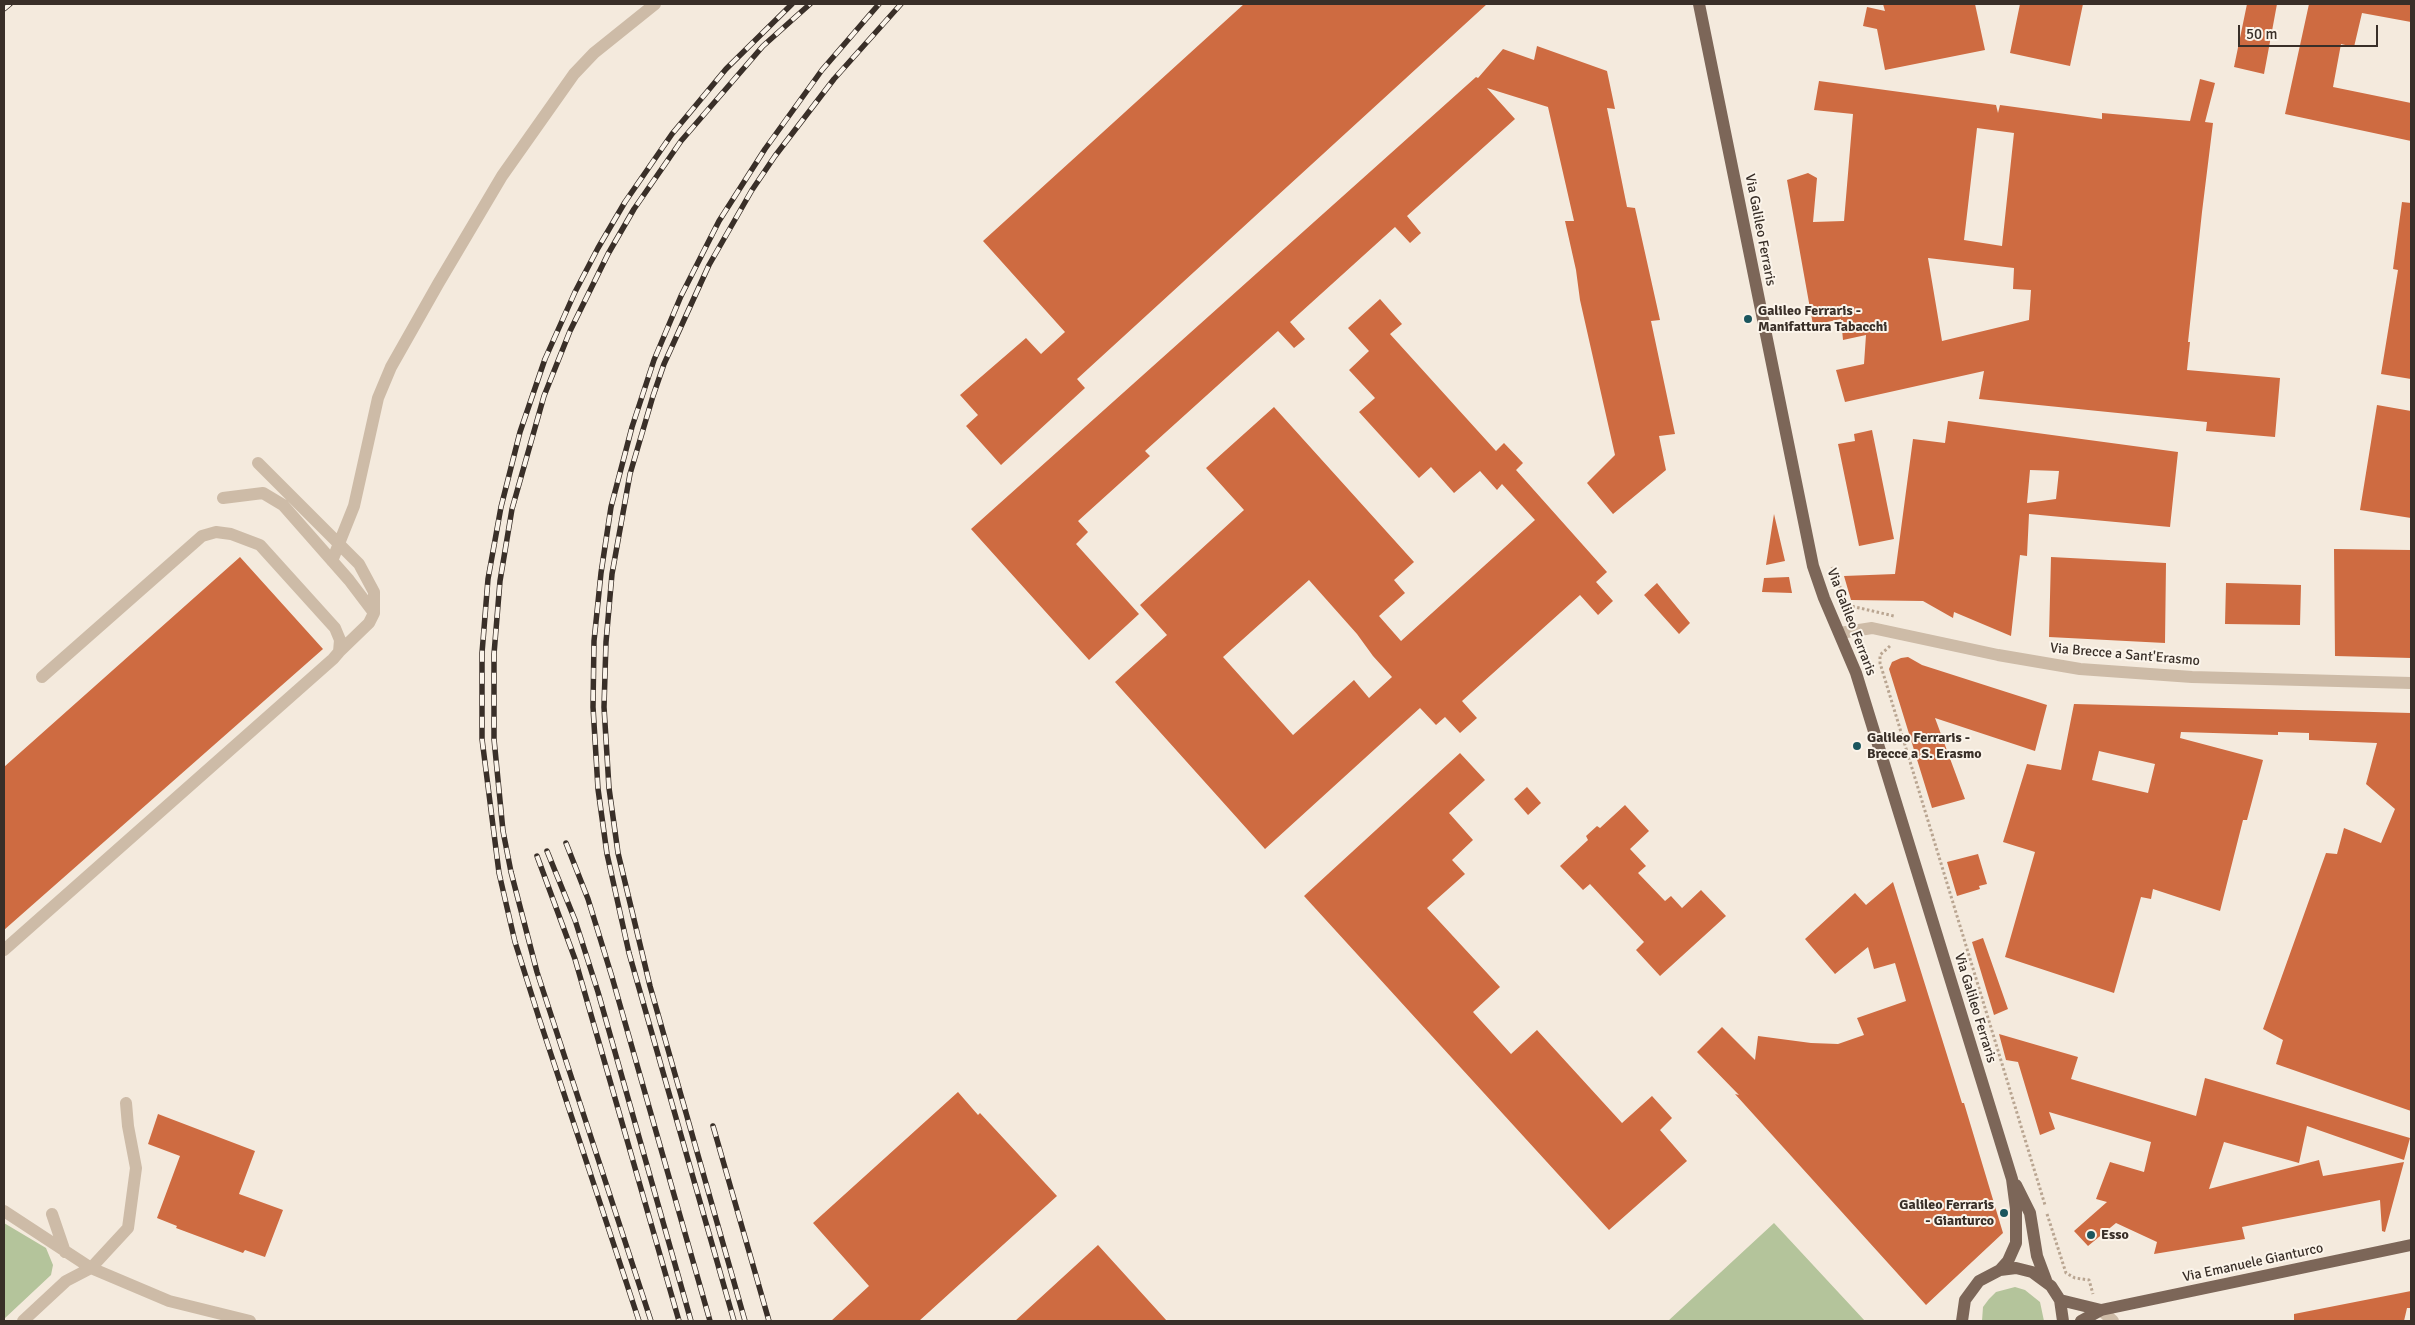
<!DOCTYPE html>
<html>
<head>
<meta charset="utf-8">
<style>
  body { margin:0 }
  #map { position:relative; width:2415px; height:1325px; overflow:hidden; background:#f4eadd; font-family:Signika,sans-serif }
  canvas { display:block }
  .frame { position:absolute; inset:0; border:5px solid #392f28; pointer-events:none }
  .scale { position:absolute; left:2238px; top:25px; width:140px; height:22px; box-sizing:border-box; border:2px solid #392f28; border-top:0; padding-left:6px; font-size:15px; line-height:18px; white-space:nowrap; color:#392f28; -webkit-text-stroke:4px #fbf4ea; paint-order:stroke }
</style>
</head>
<body>
<div id="map">
<canvas width="2415" height="1325"></canvas>
<div class="frame"></div>
<div class="scale">50 m</div>
</div>
<script>
const c = document.querySelector('canvas').getContext('2d');
c.lineJoin = 'round';
function fill(path, color) { c.fillStyle = color; c.fill(path, 'evenodd'); }
const toPath = rows => new Path2D(rows.map(r => 'M' + r).join(''));
function strokePath(path, color, width, dash) { c.strokeStyle = color; c.lineWidth = width; c.lineCap = dash ? 'butt' : 'round'; c.setLineDash(dash || []); c.stroke(path); }
function write(font, color, halo, rows, align = 'center') {
  c.font = font + ' Signika,sans-serif'; c.lineWidth = 4; c.setLineDash([]); c.textBaseline = 'middle'; c.strokeStyle = halo; c.fillStyle = color; for (const [text, x, y, turn = 0] of rows) {
    c.save(); c.translate(x, y); c.rotate((+turn || 0) * Math.PI / 180); c.textAlign = isNaN(turn) ? turn : align; if (halo) c.strokeText(text, 0, 0); c.fillText(text, 0, 0); c.restore();
  }
}
fill(toPath([
  [4,1223,46,1248,53,1265,51,1275,4,1319],
  [1774,1223,1865,1321,1668,1321],
  [2015,1287,2025,1290,2040,1302,2044,1321,1982,1321,1983,1307,1989,1299,1996,1292]
]), '#b4c49b');
fill(toPath([
  [1244,4,1487,4,1077,379,1085,388,1001,465,966,426,978,415,960,395,1026,338,1041,354,1065,332,983,241],
  [1883,4,1975,4,1985,50,1885,70,1877,29,1863,26,1867,7,1885,11],
  [2020,4,2083,4,2070,66,2010,53],
  [2247,4,2277,4,2264,74,2234,67],
  [2309,4,2411,4,2411,22,2362,13,2354,47,2341,44,2333,87,2411,103,2411,141,2285,114],
  [1537,46,1607,71,1615,109,1607,108,1627,207,1635,208,1660,320,1651,321,1675,434,1659,436,1666,470,1613,514,1587,483,1615,455,1580,300,1576,270,1565,221,1574,221,1548,107,1487,88,1515,119,1407,216,1421,233,1410,243,1395,227,1290,322,1305,339,1294,348,1278,331,1145,451,1150,456,1078,521,1088,532,1076,544,1139,614,1089,660,971,529,1476,77,1478,78,1503,49,1534,60],
  [2200,79,2215,83,2205,122,2213,123,2202,212,2188,342,2190,342,2187,370,2280,378,2275,437,2206,431,2207,422,1979,399,1984,371,1845,402,1836,370,1864,364,1866,335,1843,340,1841,319,1813,325,1787,180,1808,173,1817,178,1813,222,1844,221,1853,114,1814,110,1819,81,1996,105,1998,113,2000,105,2102,119,2102,113,2190,121],
  [1977,128,2014,133,2002,246,1964,240],
  [1928,258,2014,268,2013,289,2031,290,2029,320,1942,341],
  [2402,202,2411,203,2411,379,2381,374,2398,270,2393,269],
  [1380,299,1402,324,1390,334,1496,451,1504,443,1523,463,1516,470,1607,572,1596,582,1613,601,1598,615,1580,595,1462,701,1477,718,1460,733,1445,717,1436,725,1420,708,1265,849,1115,682,1167,635,1140,605,1244,510,1206,468,1274,407,1414,562,1394,580,1405,593,1379,616,1401,641,1535,520,1502,484,1497,490,1480,471,1454,493,1431,467,1419,478,1359,412,1375,398,1349,370,1369,351,1348,328],
  [1309,580,1357,634,1373,656,1392,677,1369,698,1354,680,1293,735,1223,657],
  [2377,405,2411,411,2411,518,2360,510],
  [1948,421,2178,452,2170,527,2029,514,2027,556,2020,555,2011,636,1954,612,1953,618,1923,601,1851,600,1844,576,1895,574,1913,439,1945,443],
  [2030,470,2059,471,2056,499,2027,503],
  [1872,430,1894,539,1859,546,1838,444,1855,441,1854,434],
  [1774,514,1785,561,1766,565],
  [2334,549,2411,550,2411,658,2335,656],
  [240,557,323,649,4,930,4,767],
  [2051,557,2166,563,2165,643,2049,637],
  [1789,577,1792,593,1762,592,1764,578],
  [1657,583,1690,623,1679,634,1644,595],
  [2226,583,2301,585,2300,625,2225,624],
  [1908,657,1922,665,2047,705,2035,751,1935,718,1965,799,1932,808,1889,669,1892,662,1901,658],
  [2074,704,2411,713,2411,1111,2276,1064,2283,1040,2263,1029,2326,853,2337,854,2344,828,2381,843,2395,809,2366,784,2377,743,2309,740,2309,733,2278,732,2278,735,2181,732,2180,738,2263,760,2247,820,2243,820,2220,911,2153,889,2151,899,2141,897,2114,993,2005,957,2035,852,2003,842,2027,764,2061,770],
  [2099,751,2155,764,2148,793,2092,780],
  [1460,753,1485,780,1449,813,1473,840,1452,860,1465,874,1427,908,1500,987,1473,1012,1511,1054,1537,1030,1622,1123,1652,1096,1672,1118,1660,1130,1687,1161,1609,1230,1304,896],
  [1527,787,1541,803,1528,815,1514,799],
  [1625,805,1649,831,1630,849,1646,866,1638,873,1665,901,1671,896,1682,908,1701,890,1726,916,1660,976,1636,950,1644,942,1590,884,1583,890,1560,866,1588,840,1586,836,1597,826,1600,828],
  [1978,854,1987,884,1979,886,1980,889,1957,896,1947,862],
  [1893,882,1962,1103,1964,1103,2003,1233,1926,1305,1735,1094,1739,1095,1697,1052,1722,1027,1755,1060,1758,1036,1811,1043,1838,1044,1864,1035,1857,1018,1906,1001,1895,963,1874,969,1868,947,1835,974,1805,939,1855,893,1866,905],
  [1983,938,2008,1009,1994,1015,1972,942],
  [1999,1034,2078,1057,2071,1079,2196,1116,2205,1078,2410,1138,2404,1160,2307,1126,2299,1163,2224,1142,2209,1189,2319,1160,2323,1176,2404,1162,2385,1232,2382,1231,2380,1200,2242,1227,2245,1239,2154,1254,2157,1242,2116,1223,2088,1246,2074,1231,2107,1202,2096,1199,2110,1162,2144,1172,2151,1142,2049,1112,2055,1129,2040,1135,2018,1062,2006,1060],
  [958,1092,978,1115,980,1113,1057,1196,919,1321,831,1321,869,1286,813,1223],
  [158,1114,255,1151,239,1194,283,1210,265,1257,245,1250,243,1253,176,1228,177,1226,157,1218,180,1156,148,1144],
  [1098,1245,1167,1321,1015,1321],
  [2411,1291,2411,1308,2407,1308,2404,1321,2294,1321,2294,1314]
]), '#ce6b41');
strokePath(toPath([
  [1832,567,1844,597,1851,606,1894,616],
  [1890,646,1880,655,1880,663,2045,1205],
  [2047,1214,2066,1273,2075,1278,2089,1280,2093,1294]
]), '#b9a591', 3, [2.5, 2.5]);
strokePath(toPath([
  [258,463,359,564,374,592,374,613,369,623,339,652],
  [223,498,263,493,283,505,349,580,374,613],
  [332,561,354,506,378,398,391,367,438,284,502,176,574,74,594,53,655,4],
  [1840,633,1872,628,1998,655,2080,669,2192,677,2411,683],
  [4,950,333,659,339,652,340,640,335,628,260,545,231,534,216,532,202,536,42,677],
  [4,1211,91,1268,169,1301,250,1321],
  [52,1214,65,1252],
  [2101,1310,2113,1321],
  [23,1321,66,1281,91,1268,128,1228,136,1168,128,1126,126,1103]
]), '#cdbba7', 12);
strokePath(toPath([
  [1699,4,1813,566,1824,598,1856,673,2012,1179,2016,1209,2016,1243,2008,1261,2000,1270],
  [2016,1185,2030,1213,2037,1256,2046,1280],
  [2060,1300,2101,1310],
  [1962,1321,1965,1300,1979,1281,2000,1270,2016,1268,2032,1272,2051,1286,2060,1300,2063,1321],
  [2081,1321,2101,1310,2411,1245]
]), '#7c6658', 12);
const rail = toPath([
  [4,9,10,4],
  [566,843,588,899,612,977,710,1321],
  [547,851,575,920,598,992,691,1321],
  [537,856,575,959,679,1321],
  [713,1126,769,1321],
  [639,1321,539,1018,515,942,499,873,482,739,482,653,488,579,501,507,520,432,545,359,575,292,598,248,625,202,672,134,726,69,792,4],
  [651,1321,537,972,511,872,503,831,494,739,494,654,500,581,512,509,544,396,570,331,608,254,634,209,681,141,763,46,810,4],
  [734,1321,629,953,607,854,598,789,593,707,594,641,601,573,611,507,632,427,654,360,681,296,719,221,765,149,822,70,879,4],
  [745,1321,650,986,618,853,609,788,604,707,606,642,612,574,630,474,653,396,664,364,709,265,752,190,775,156,834,79,901,4]
]);
strokePath(rail, '#392f28', 5.5);
strokePath(rail, '#fbf4ea', 4, [11]);
for (const [x, y, r, color] of [
  [1748,319,5,"#1b565e"],
  [1857,746,5,"#1b565e"],
  [2004,1213,5,"#1b565e"],
  [2091,1235,5,"#1b565e"]
]) { const dot = new Path2D(); dot.arc(x, y, r, 0, 2 * Math.PI); c.fillStyle = color; c.fill(dot); strokePath(dot, '#fbf4ea', 2); }
write('14px', '#392f28', '#fbf4ea', [
  ["Via Galileo Ferraris",1760,230,79],
  ["Via Galileo Ferraris",1851,622,69],
  ["Via Brecce a Sant'Erasmo",2125,655,5],
  ["Via Galileo Ferraris",1975,1008,73],
  ["Via Emanuele Gianturco",2253,1263,-12]
]);
write('bold 14px', '#392f28', '#fbf4ea', [
  ["Galileo Ferraris -",1758,311],
  ["Manifattura Tabacchi",1758,327],
  ["Galileo Ferraris -",1867,738],
  ["Brecce a S. Erasmo",1867,754],
  ["Galileo Ferraris",1994,1205,"right"],
  ["- Gianturco",1994,1221,"right"],
  ["Esso",2101,1235]
], 'left');
</script>
</body>
</html>
